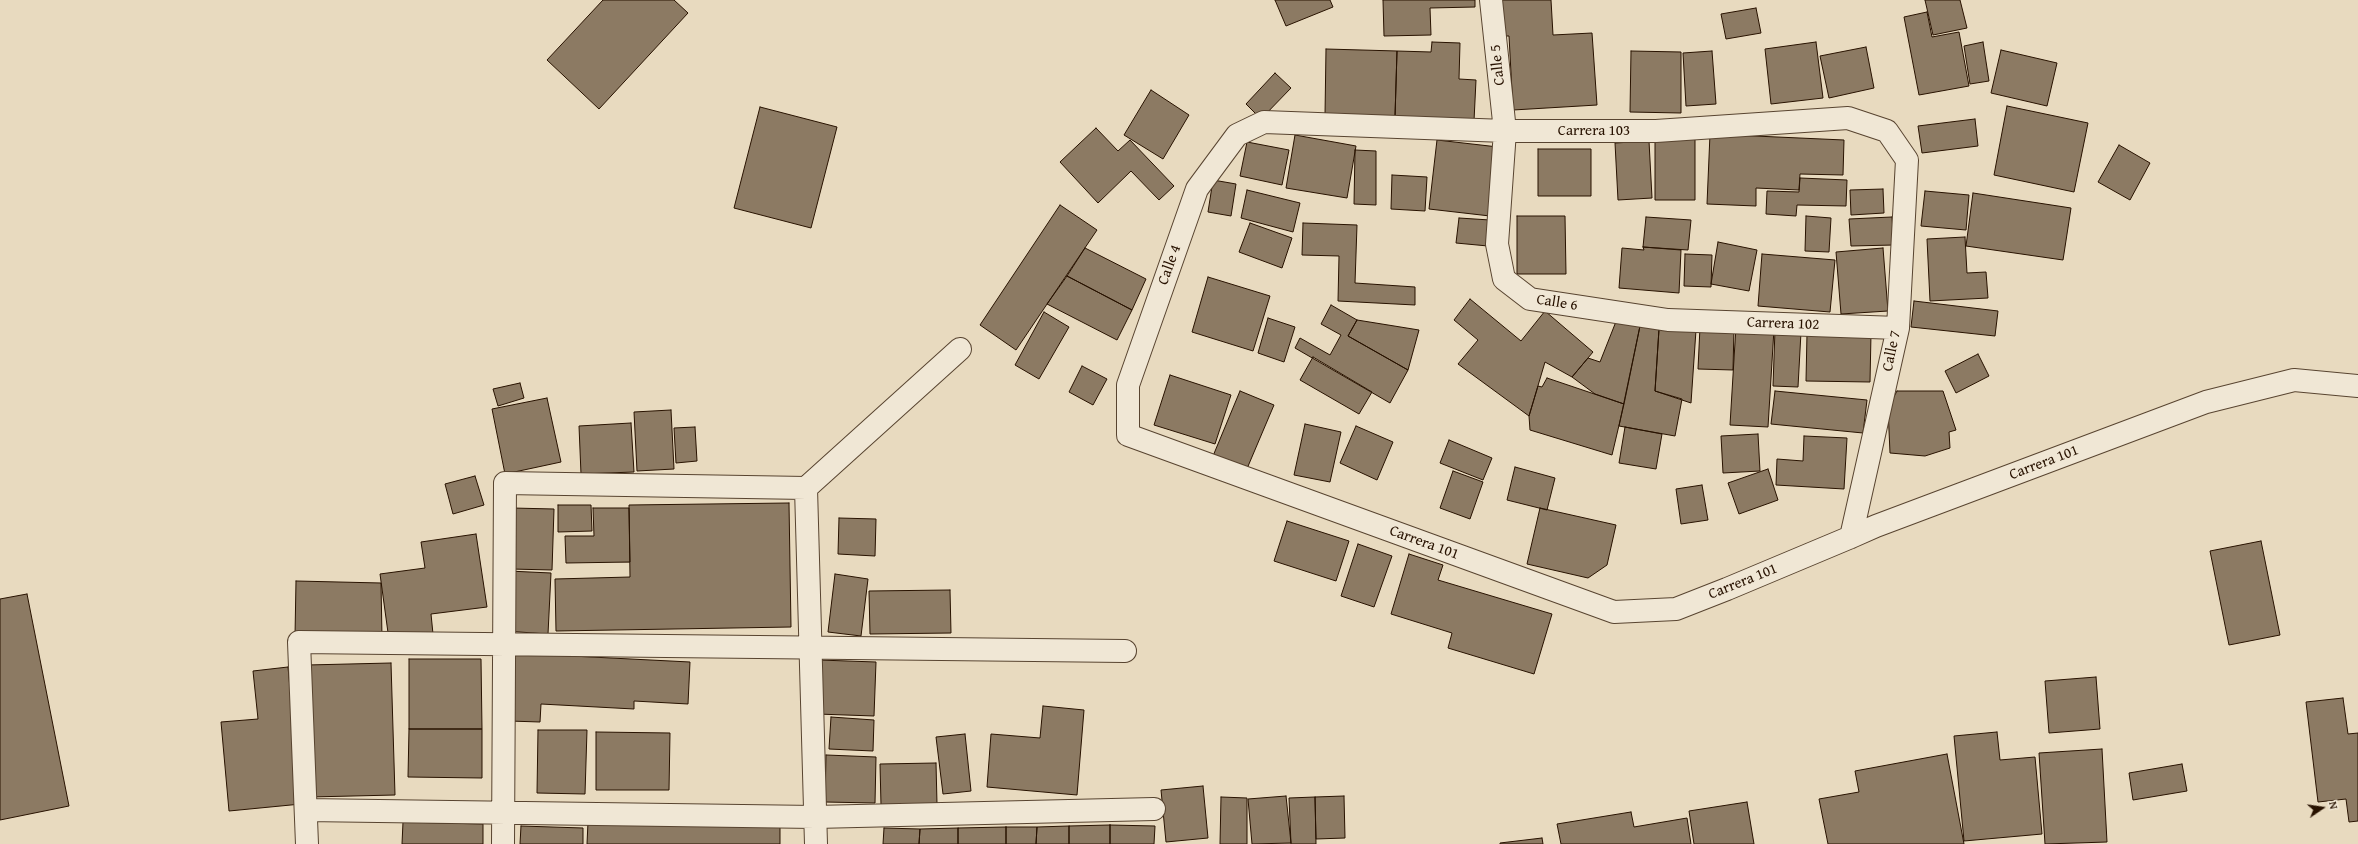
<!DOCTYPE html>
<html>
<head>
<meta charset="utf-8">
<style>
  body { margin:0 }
  #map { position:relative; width:2358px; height:844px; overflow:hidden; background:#e8dabf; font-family:"Gentium Book Plus",serif }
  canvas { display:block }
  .north { position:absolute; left:2302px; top:788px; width:40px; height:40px; -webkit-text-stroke:3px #f0e7d5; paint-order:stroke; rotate:77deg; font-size:11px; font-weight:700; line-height:16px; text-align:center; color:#281200 }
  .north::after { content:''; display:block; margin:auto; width:14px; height:18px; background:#281200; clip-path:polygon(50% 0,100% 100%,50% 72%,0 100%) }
</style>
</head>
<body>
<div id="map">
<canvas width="2358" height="844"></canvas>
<div class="north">N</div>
</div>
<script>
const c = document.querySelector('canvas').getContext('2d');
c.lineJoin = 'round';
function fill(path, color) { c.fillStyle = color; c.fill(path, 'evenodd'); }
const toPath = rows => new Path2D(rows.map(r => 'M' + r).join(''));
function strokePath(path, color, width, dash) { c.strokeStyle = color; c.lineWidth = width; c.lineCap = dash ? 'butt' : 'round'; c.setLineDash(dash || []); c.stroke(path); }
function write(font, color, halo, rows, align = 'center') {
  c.font = font + ' "Gentium Book Plus",serif'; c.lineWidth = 3; c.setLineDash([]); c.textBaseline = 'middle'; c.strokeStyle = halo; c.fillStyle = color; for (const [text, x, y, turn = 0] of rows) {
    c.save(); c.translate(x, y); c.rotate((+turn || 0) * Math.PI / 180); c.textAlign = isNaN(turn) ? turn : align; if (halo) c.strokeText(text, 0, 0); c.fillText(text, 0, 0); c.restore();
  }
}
const building = toPath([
  [603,0,674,0,688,13,599,109,547,60,603,0],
  [1275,0,1330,0,1333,7,1286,26,1275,0],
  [1383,0,1475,0,1475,7,1430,8,1431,35,1384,36,1383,0],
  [1501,0,1551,0,1553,35,1592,33,1597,105,1513,110,1509,36,1503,36,1501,0],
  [1925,0,1960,0,1967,28,1933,35,1925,0],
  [1756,8,1761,33,1726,39,1721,14,1756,8],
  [1927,12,1932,37,1959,32,1969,86,1919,95,1904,17,1927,12],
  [1432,42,1460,43,1459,79,1476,80,1474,121,1395,117,1397,51,1431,52,1432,42],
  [1816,42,1823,98,1771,104,1765,49,1816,42],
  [1983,42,1989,81,1970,84,1964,46,1983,42],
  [1866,47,1874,88,1829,98,1820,56,1866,47],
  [1326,49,1397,51,1395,117,1325,115,1326,49],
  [2001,50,2057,63,2047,106,1991,93,2001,50],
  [1631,51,1681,52,1681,113,1630,112,1631,51],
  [1712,51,1716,104,1686,106,1683,53,1712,51],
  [1275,73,1291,88,1261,119,1246,104,1275,73],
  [1151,90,1189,115,1163,159,1124,135,1151,90],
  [2007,106,2088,123,2074,192,1994,175,2007,106],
  [760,107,837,127,811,228,734,208,760,107],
  [1975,119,1978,146,1922,153,1918,126,1975,119],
  [1096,128,1118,151,1130,140,1174,186,1159,200,1131,171,1098,203,1060,162,1096,128],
  [1710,134,1844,140,1843,175,1800,174,1799,190,1756,188,1756,206,1707,204,1710,134],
  [1295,135,1356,146,1347,198,1286,188,1295,135],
  [1655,137,1695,137,1695,200,1655,200,1655,137],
  [1437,140,1498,147,1490,216,1429,209,1437,140],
  [1649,141,1652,198,1618,200,1615,143,1649,141],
  [1247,142,1289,150,1282,185,1240,176,1247,142],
  [2119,145,2150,163,2130,200,2098,182,2119,145],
  [1538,149,1591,149,1591,196,1538,196,1538,149],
  [1355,150,1376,151,1376,205,1354,204,1355,150],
  [1392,175,1427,177,1425,211,1391,209,1392,175],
  [1800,178,1847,180,1846,206,1797,205,1796,216,1766,214,1767,191,1799,192,1800,178],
  [1213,180,1236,184,1231,216,1208,212,1213,180],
  [1883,189,1884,213,1851,215,1850,190,1883,189],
  [1247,190,1300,203,1293,232,1241,218,1247,190],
  [1925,191,1969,195,1966,230,1921,226,1925,191],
  [1973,193,2071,208,2063,260,1966,246,1973,193],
  [1060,205,1097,230,1016,350,980,325,1060,205],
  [1517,216,1565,216,1566,274,1517,274,1517,216],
  [1806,216,1831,218,1829,252,1805,251,1806,216],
  [1646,217,1691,220,1688,250,1643,247,1646,217],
  [1892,217,1894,245,1851,246,1849,219,1892,217],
  [1459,218,1490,220,1488,246,1456,243,1459,218],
  [1250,223,1292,238,1282,268,1239,252,1250,223],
  [1303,223,1357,225,1355,283,1415,287,1415,305,1338,301,1339,256,1302,255,1303,223],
  [1965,237,1967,273,1986,272,1988,298,1930,301,1927,239,1965,237],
  [1718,242,1757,250,1749,291,1711,284,1718,242],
  [1643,247,1681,250,1679,293,1619,288,1622,248,1644,250,1643,247],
  [1085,248,1146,279,1132,310,1067,276,1085,248],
  [1883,248,1888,311,1841,314,1836,252,1883,248],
  [1685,254,1712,255,1711,287,1684,286,1685,254],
  [1762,254,1835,260,1830,312,1758,306,1762,254],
  [1067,276,1132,310,1117,340,1047,304,1067,276],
  [1208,277,1270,296,1253,351,1192,332,1208,277],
  [1470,299,1521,341,1545,311,1593,352,1572,377,1545,362,1529,416,1458,364,1478,340,1454,320,1470,299],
  [1914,301,1998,311,1995,336,1911,327,1914,301],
  [1331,305,1357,320,1348,336,1408,370,1390,403,1295,348,1300,338,1330,355,1341,335,1321,324,1331,305],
  [1044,312,1069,327,1039,379,1015,365,1044,312],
  [1268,318,1295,327,1284,362,1258,353,1268,318],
  [1617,319,1640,326,1624,404,1595,394,1572,377,1588,358,1600,362,1617,319],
  [1357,320,1419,330,1408,370,1348,336,1357,320],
  [1640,326,1659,329,1655,391,1682,399,1675,436,1619,426,1640,326],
  [1736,326,1774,329,1768,427,1730,425,1736,326],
  [1700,327,1734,328,1733,370,1698,369,1700,327],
  [1659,329,1696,330,1691,403,1655,391,1659,329],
  [1775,330,1801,332,1798,387,1773,386,1775,330],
  [1807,334,1871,334,1870,382,1806,381,1807,334],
  [1978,354,1989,376,1956,393,1945,371,1978,354],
  [1313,357,1372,392,1359,414,1300,380,1313,357],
  [1082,366,1107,379,1093,405,1069,392,1082,366],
  [1170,375,1231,395,1215,444,1154,425,1170,375],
  [1547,378,1624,404,1612,455,1530,430,1529,416,1538,386,1542,387,1547,378],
  [520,383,524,398,498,406,493,389,520,383],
  [1240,391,1274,405,1246,471,1213,456,1240,391],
  [1775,391,1867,400,1863,433,1771,424,1775,391],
  [1897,391,1943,391,1956,430,1949,432,1950,448,1925,456,1890,453,1888,408,1897,391],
  [547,398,561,462,505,474,492,409,547,398],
  [671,410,674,469,637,471,634,412,671,410],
  [631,423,634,472,581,474,579,426,631,423],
  [1305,424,1341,432,1330,482,1294,475,1305,424],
  [1356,426,1393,442,1377,480,1340,463,1356,426],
  [695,427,697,461,676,463,674,428,695,427],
  [1625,427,1662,434,1656,469,1619,463,1625,427],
  [1758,434,1760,471,1723,473,1721,436,1758,434],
  [1804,436,1847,438,1844,489,1776,485,1777,459,1803,461,1804,436],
  [1449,440,1492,458,1483,480,1440,463,1449,440],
  [1515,467,1555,478,1547,510,1507,500,1515,467],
  [1768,469,1778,500,1739,514,1728,483,1768,469],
  [1453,471,1483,482,1470,519,1440,508,1453,471],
  [475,476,484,505,453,514,445,484,475,476],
  [1702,485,1708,520,1681,524,1676,489,1702,485],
  [789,503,791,627,556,631,555,579,630,577,629,505,789,503],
  [558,505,591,505,592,531,558,532,558,505],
  [512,508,554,509,552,570,511,569,512,508],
  [593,508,629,508,630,562,566,563,565,536,594,536,593,508],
  [1540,508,1616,525,1607,565,1588,578,1527,564,1540,508],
  [839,518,876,519,875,556,838,554,839,518],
  [1287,521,1349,541,1336,581,1274,561,1287,521],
  [476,534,487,607,431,614,433,634,389,640,380,574,425,568,421,542,476,534],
  [2261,541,2280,635,2229,645,2210,551,2261,541],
  [1358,544,1392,556,1374,607,1341,596,1358,544],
  [1409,554,1443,565,1438,580,1552,614,1534,674,1448,648,1452,633,1391,614,1409,554],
  [508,571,551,573,548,634,505,631,508,571],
  [835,574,868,579,861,636,828,632,835,574],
  [296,581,381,583,382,638,295,636,296,581],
  [950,590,951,633,870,634,869,591,950,590],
  [27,594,69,806,0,820,0,599,27,594],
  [512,653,690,662,688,704,634,701,634,709,541,704,540,722,509,721,512,653],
  [409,659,481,659,482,729,409,729,409,659],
  [819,660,876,662,874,716,817,714,819,660],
  [391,663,395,795,310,797,307,665,391,663],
  [288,667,301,804,229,811,221,722,258,719,253,671,288,667],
  [2096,677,2100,729,2049,733,2045,681,2096,677],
  [2343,698,2348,734,2358,733,2358,821,2349,822,2346,799,2318,802,2306,702,2343,698],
  [1043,706,1084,710,1077,795,987,787,991,734,1040,738,1043,706],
  [831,717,874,720,873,751,829,749,831,717],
  [409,729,482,729,482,778,408,777,409,729],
  [538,730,587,730,585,794,537,793,538,730],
  [596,732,670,733,669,790,596,790,596,732],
  [1997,732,2000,760,2035,757,2042,834,1964,841,1954,736,1997,732],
  [965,734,971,791,943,794,936,737,965,734],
  [2102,749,2107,842,2045,844,2039,753,2102,749],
  [1947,754,1964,844,1828,844,1819,799,1859,792,1855,771,1947,754],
  [826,755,876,757,875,803,825,802,826,755],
  [936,763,937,804,881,805,880,764,936,763],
  [2182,764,2187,791,2133,800,2129,773,2182,764],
  [1203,786,1208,838,1166,842,1161,790,1203,786],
  [1286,796,1291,843,1252,844,1248,799,1286,796],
  [1344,796,1345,838,1316,839,1315,797,1344,796],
  [1221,797,1247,798,1247,844,1220,844,1221,797],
  [1315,797,1316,844,1291,844,1289,798,1315,797],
  [1747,802,1754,844,1694,844,1689,811,1747,802],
  [1631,812,1634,827,1687,818,1691,844,1561,844,1557,824,1631,812],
  [403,822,483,824,483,844,402,844,403,822],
  [588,822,780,827,780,844,587,844,588,822],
  [1110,825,1155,826,1154,844,1110,844,1110,825],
  [1110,825,1110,844,1069,844,1069,826,1110,825],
  [521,826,583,828,583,844,520,844,521,826],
  [1069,826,1069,844,1036,844,1037,827,1069,826],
  [1006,827,1037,827,1036,844,1006,844,1006,827],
  [1006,827,1006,844,958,844,958,828,1006,827],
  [884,828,920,829,919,844,883,844,884,828],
  [958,828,958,844,919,844,920,829,958,828],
  [1542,838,1543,844,1500,844,1500,843,1542,838]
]);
fill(building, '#8c7a63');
strokePath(building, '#281200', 1);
const minor = toPath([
  [1491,0,1505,131,1497,244,1504,279,1530,299,1668,320,1898,328],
  [806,488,816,844],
  [1851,537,1898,328,1907,160,1887,131,1848,118,1656,131,1505,131,1264,122,1237,135,1197,189,1128,385,1128,435,1614,612,1676,609,1727,589,1851,537,1876,526,2206,402,2294,380,2358,386],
  [306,810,815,817,1154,809],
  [307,844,299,642,1125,651],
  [503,844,505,483,806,488,960,349]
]);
strokePath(minor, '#584430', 24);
strokePath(minor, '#f0e7d5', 22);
write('15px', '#281200', '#f0e7d5', [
  ["Calle 5",1498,65,-96],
  ["Carrera 103",1594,131],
  ["Calle 4",1170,265,-70],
  ["Calle 6",1557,303,9],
  ["Carrera 102",1783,324,2],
  ["Calle 7",1892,351,-78],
  ["Carrera 101",2044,463,-21],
  ["Carrera 101",1424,543,20],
  ["Carrera 101",1743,582,-22]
]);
</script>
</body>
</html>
